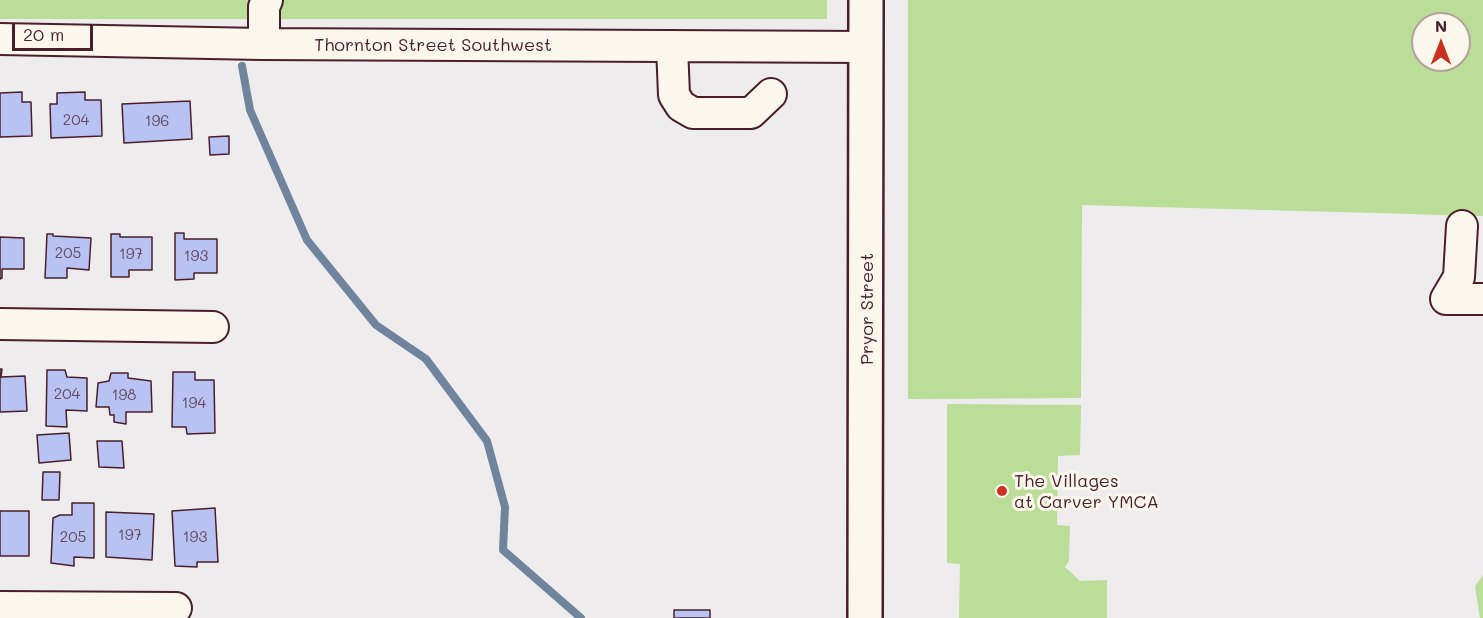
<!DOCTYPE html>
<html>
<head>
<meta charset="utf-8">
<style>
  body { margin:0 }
  #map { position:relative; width:1483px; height:618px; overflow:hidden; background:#eeeced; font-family:Mali,sans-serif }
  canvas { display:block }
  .north { position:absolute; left:1411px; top:12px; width:60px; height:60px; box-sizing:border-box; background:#fbf7ec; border:2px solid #b4a19f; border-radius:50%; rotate:0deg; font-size:16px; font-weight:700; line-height:24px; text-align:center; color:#4a1f2b }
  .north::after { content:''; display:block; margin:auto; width:21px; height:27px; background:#c8321e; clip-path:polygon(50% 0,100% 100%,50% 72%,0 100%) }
  .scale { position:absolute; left:12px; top:24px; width:81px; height:27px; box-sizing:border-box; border:3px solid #4a1f2b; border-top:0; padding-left:8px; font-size:18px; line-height:21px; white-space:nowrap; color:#4a1f2b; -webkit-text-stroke:4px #fbf7ec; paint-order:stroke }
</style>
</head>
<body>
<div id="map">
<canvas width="1483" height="618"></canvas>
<div class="north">N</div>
<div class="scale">20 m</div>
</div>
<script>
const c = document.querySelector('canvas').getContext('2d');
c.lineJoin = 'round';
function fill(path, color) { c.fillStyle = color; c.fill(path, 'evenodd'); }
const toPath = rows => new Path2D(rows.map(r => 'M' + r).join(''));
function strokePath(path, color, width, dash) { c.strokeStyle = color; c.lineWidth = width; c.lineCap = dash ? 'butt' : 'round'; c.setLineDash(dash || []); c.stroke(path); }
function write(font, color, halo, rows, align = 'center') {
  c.font = font + ' Mali,sans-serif'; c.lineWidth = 6; c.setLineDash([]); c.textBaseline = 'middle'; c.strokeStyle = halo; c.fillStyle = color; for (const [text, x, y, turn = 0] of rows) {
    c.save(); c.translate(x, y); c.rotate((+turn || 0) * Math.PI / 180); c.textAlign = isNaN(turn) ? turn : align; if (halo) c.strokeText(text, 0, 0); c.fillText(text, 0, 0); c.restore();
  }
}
fill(toPath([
  [0,0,827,0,827,19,0,19],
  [908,0,1483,0,1483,216,1082,205,1081,398,908,399],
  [1423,24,1459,24,1459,60,1423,60],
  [947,404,1081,405,1080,455,1058,456,1057,525,1070,526,1069,561,1065,567,1080,581,1107,580,1107,618,959,618,960,564,947,563],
  [1483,575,1483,618,1480,618,1475,586]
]), '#badd98');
strokePath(toPath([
  [242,66,250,110,307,240,376,325,426,359,487,441,505,507,503,550,581,618]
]), '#70849e', 8);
const building = toPath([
  [22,92,22,102,31,102,32,136,0,137,0,93,22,92],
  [85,92,85,100,101,100,102,136,51,138,50,104,57,104,57,93,85,92],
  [190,101,192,139,124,143,122,104,190,101],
  [229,136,229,154,210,155,209,137,229,136],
  [175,233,184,233,184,239,217,239,217,273,194,273,194,279,175,280,175,233],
  [47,234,53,234,53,236,91,238,89,270,67,268,67,278,45,278,47,234],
  [111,234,120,234,120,237,152,237,152,270,129,270,129,277,111,277,111,234],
  [0,237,24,238,24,269,2,269,2,278,0,279,0,237],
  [0,369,2,369,1,377,25,376,27,411,0,412,0,369],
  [47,370,65,370,67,377,87,378,87,411,66,410,67,427,46,426,47,370],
  [173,372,195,372,195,380,214,380,215,433,187,434,186,427,172,427,173,372],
  [111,373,128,373,128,378,151,381,152,412,126,412,126,424,114,422,114,415,110,415,109,407,96,407,98,383,109,381,111,373],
  [69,433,71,460,39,463,37,435,69,433],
  [97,441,122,441,124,468,99,467,97,441],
  [43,472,60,472,59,500,42,500,43,472],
  [72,503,94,503,94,558,74,557,74,566,51,563,53,518,60,515,72,515,72,503],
  [215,508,218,562,197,562,197,567,175,566,172,511,215,508],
  [0,511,29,511,29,556,0,556,0,511],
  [106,512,154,514,152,560,106,557,106,512],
  [674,610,710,610,710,618,674,618,674,610]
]);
fill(building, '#b8c2f3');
strokePath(building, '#4a1f2b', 1.5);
const minor = toPath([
  [0,39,262,44,866,47],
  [264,44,264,7,267,0],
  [672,46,674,95,681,106,693,113,751,113,771,94],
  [1446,299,1459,277,1462,226],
  [1446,299,1483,299],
  [0,324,213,327],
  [0,607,176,608]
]);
const major = toPath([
  [865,618,866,0]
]);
strokePath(minor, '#4a1f2b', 34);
strokePath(major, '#4a1f2b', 38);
strokePath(minor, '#fbf7ec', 30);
strokePath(major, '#fbf7ec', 33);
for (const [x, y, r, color] of [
  [1002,491,6,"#c8321e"]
]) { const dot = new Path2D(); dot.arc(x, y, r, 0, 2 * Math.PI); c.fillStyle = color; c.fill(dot); strokePath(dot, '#fbf7ec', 2); }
write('15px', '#66485d', null, [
  ["204",76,120],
  ["196",157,121],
  ["205",68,253],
  ["197",131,254],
  ["193",196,256],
  ["204",67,394],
  ["198",124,395],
  ["194",194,403],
  ["197",130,535],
  ["205",73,537],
  ["193",195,537]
]);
write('18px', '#4a1f2b', '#fbf7ec', [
  ["Thornton Street Southwest",433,45],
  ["Pryor Street",867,309,-90]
]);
write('18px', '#4a1f2b', '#fbf7ec', [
  ["The Villages",1014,481],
  ["at Carver YMCA",1014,502]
], 'left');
</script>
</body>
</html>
